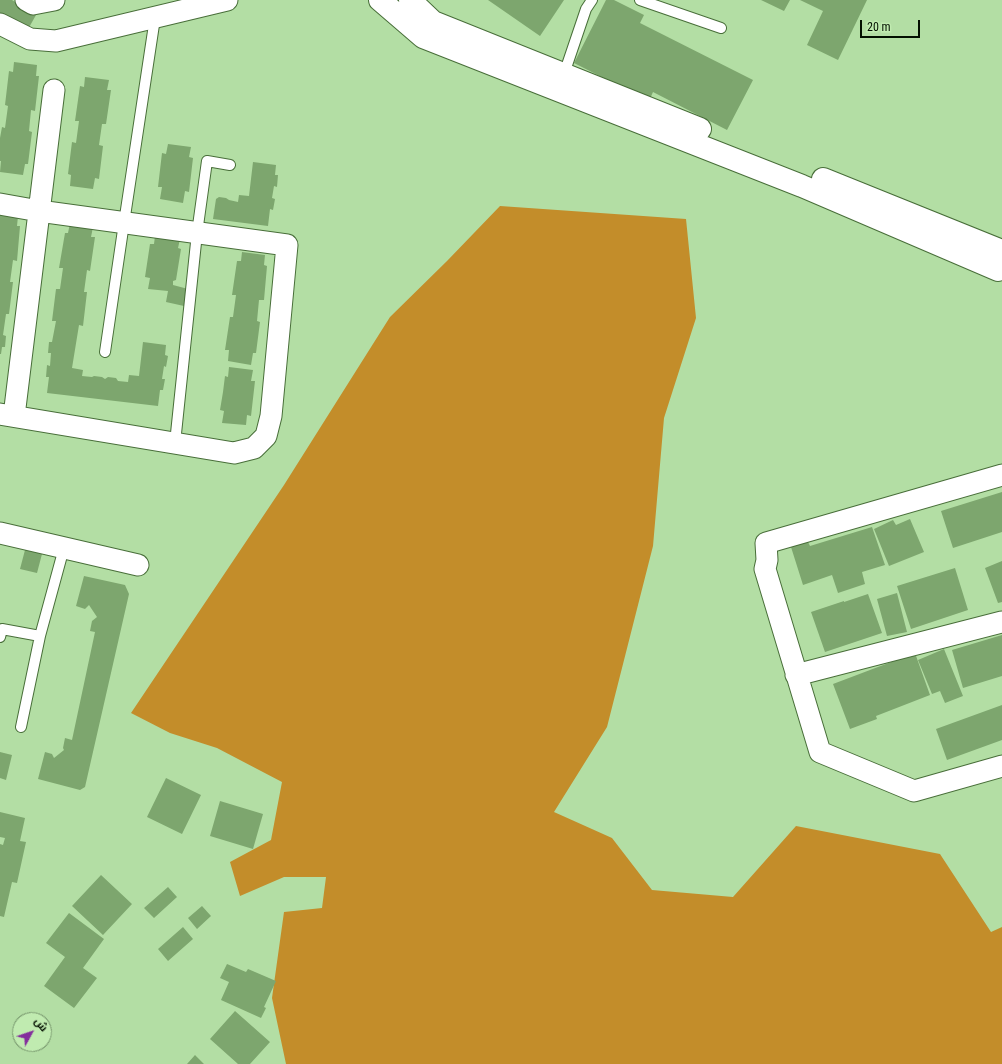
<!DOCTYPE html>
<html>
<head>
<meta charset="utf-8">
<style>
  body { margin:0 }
  #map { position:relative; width:1002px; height:1064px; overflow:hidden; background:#b3dea4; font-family:"Roboto Condensed",Cairo,sans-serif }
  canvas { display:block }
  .north { position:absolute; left:12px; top:1012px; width:40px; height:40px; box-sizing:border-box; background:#c0ebb0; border:1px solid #74936a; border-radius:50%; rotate:50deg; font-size:11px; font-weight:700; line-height:16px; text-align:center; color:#031000 }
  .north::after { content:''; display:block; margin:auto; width:14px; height:18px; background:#832e9c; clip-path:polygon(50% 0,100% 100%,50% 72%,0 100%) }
  .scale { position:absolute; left:860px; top:20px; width:60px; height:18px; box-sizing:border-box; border:2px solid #031000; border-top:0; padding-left:5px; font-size:12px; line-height:14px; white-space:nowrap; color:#031000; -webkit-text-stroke:3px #c0ebb0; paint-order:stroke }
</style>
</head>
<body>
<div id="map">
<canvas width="1002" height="1064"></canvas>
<div class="north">ش</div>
<div class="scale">20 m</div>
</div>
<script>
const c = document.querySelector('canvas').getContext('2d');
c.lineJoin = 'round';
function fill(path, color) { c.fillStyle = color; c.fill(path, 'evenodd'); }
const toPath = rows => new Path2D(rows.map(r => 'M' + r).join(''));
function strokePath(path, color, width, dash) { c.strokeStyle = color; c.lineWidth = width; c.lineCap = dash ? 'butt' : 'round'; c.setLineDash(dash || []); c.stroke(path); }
fill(toPath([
  [500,206,686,219,696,318,664,418,653,546,607,727,554,812,612,838,652,890,733,897,796,826,940,854,991,932,1002,927,1002,1064,286,1064,272,998,284,912,322,908,326,877,284,877,240,896,230,862,271,840,282,782,217,748,170,733,131,713,284,485,390,317,447,261]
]), '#c38d2a');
fill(toPath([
  [0,0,12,0,36,15,27,31,0,15],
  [488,0,564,0,540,36],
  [606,0,614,0,644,15,640,23,753,80,727,130,653,92,649,101,574,63],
  [761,0,790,0,784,11],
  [800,0,867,0,838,60,807,45,823,11],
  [14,62,37,65,36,76,39,76,35,111,31,110,29,131,32,132,28,164,25,164,23,175,0,172,1,161,0,161,0,138,2,127,5,128,8,106,5,105,9,71,13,72],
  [85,77,109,80,107,90,111,90,106,124,102,124,99,145,103,146,99,179,95,178,93,189,70,186,71,175,68,174,72,142,76,143,79,121,75,121,80,86,84,87],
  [168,144,191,147,189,157,193,158,189,192,185,191,183,203,160,199,162,187,158,187,162,153,166,154],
  [253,162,276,165,275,175,278,175,277,187,274,186,272,198,275,199,273,210,270,209,268,226,213,219,216,199,219,197,226,198,229,200,238,202,239,195,249,196],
  [0,213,18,216,17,226,20,226,17,261,13,260,10,282,13,282,9,314,6,314,3,335,6,336,5,347,2,347,1,354,0,354],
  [70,223,93,227,91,237,95,237,90,271,87,270,84,292,87,292,83,326,79,325,72,368,83,370,82,376,92,377,94,376,102,377,105,379,108,377,116,378,118,381,128,382,129,375,139,376,143,342,166,345,165,355,168,356,166,367,164,366,162,379,165,379,163,390,160,390,158,406,47,393,49,377,46,377,47,365,50,366,51,353,48,353,49,342,52,342,56,321,52,321,56,289,60,289,63,268,59,268,65,233,68,233],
  [155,236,180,239,178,248,181,249,176,280,173,281,173,285,188,289,184,306,166,302,168,291,148,289,150,278,145,277,150,244,154,244],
  [242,252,265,255,264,265,267,266,264,300,259,300,257,321,260,322,256,353,253,353,251,365,228,361,229,350,225,350,230,317,233,317,236,295,232,295,237,261,241,261],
  [229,367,253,370,251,381,255,381,251,416,247,415,246,425,222,423,224,411,220,410,223,392,225,376,228,377],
  [1002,492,1002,532,953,548,941,511],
  [910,519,924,552,889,566,874,529,893,520,896,525],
  [872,527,885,565,862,572,865,584,838,593,832,575,803,585,791,547,808,542,810,546],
  [25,550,42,554,37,573,20,569],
  [1002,561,1002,602,998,603,985,568],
  [955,568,968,610,911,629,897,586],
  [84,576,125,585,129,594,85,787,80,790,38,779,45,752,52,754,54,758,64,750,63,748,65,738,72,740,95,632,90,631,92,621,97,617,89,605,85,609,76,606],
  [897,593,907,632,887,636,877,599],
  [868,594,882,633,825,652,811,612,844,601,844,602],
  [1002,635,1002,676,963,688,952,650],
  [944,649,963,696,945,703,940,691,932,694,918,660],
  [915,653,930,695,876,716,877,719,850,729,833,684],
  [1002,705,1002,740,947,760,936,729],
  [0,752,12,755,6,780,0,778],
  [166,778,201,795,182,834,147,817],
  [220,801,263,814,253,849,210,836],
  [0,812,25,818,20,841,26,842,17,883,12,882,4,917,0,916,0,844,3,845,5,838,0,837],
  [101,875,132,904,103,935,72,906],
  [168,887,177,897,154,918,144,908],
  [202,906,211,916,197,929,188,918],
  [69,913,104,939,83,968,97,978,74,1008,44,986,65,957,46,943],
  [183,927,193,939,168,961,158,949],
  [227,964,246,972,248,969,276,981,264,1007,266,1008,261,1018,221,1000,229,982,220,978],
  [235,1011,270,1042,250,1064,238,1064,210,1039],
  [195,1055,204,1064,187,1064]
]), '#7da66e');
const service = toPath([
  [640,0,721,28],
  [564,74,586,9,592,0],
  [105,352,124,223,155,18],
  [175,443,197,233,207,161,230,165],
  [0,637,2,629,40,636],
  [21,727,40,636,64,548]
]);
const minor = toPath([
  [26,0,33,4,54,0],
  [0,24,30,39,56,41,227,0],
  [0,204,39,211,287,245,271,416,266,436,254,448,234,453,0,414],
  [14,416,54,90],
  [1002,475,766,543,767,560,765,569,820,752,914,791,1002,766],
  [0,533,138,565],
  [796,675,1002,622]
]);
const secondary = toPath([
  [380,0,423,37,802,186,998,270],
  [410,0,433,22,700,129],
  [823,179,1002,251]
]);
strokePath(service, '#486e39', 12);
strokePath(minor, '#486e39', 23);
strokePath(secondary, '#486e39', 24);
strokePath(service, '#fff', 10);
strokePath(minor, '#fff', 21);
strokePath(secondary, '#fff', 22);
</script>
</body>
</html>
